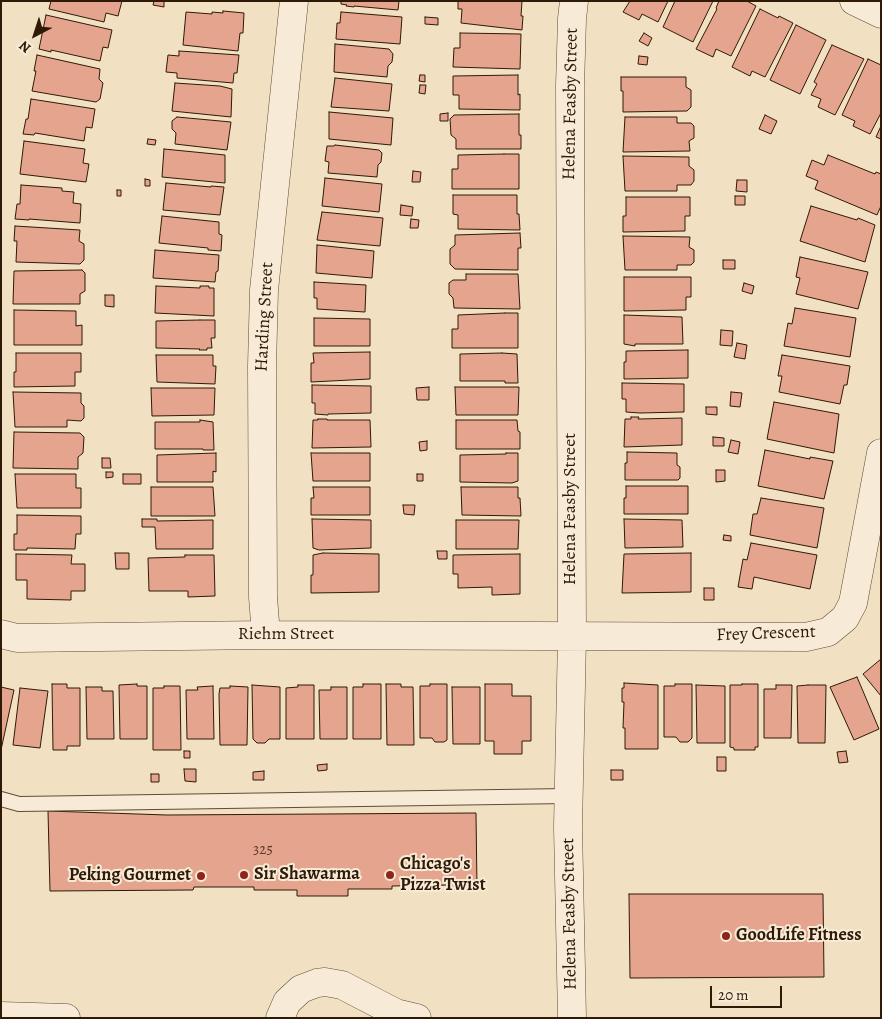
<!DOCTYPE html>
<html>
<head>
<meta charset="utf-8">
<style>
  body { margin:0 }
  #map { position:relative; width:882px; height:1019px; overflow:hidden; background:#f2e0c2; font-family:Alegreya,serif }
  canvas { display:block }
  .frame { position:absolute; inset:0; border:2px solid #2e1a07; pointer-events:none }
  .north { position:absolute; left:10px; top:10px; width:50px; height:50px; -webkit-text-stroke:4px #f7ebd7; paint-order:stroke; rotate:220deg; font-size:14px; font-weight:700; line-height:20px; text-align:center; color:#2e1a07 }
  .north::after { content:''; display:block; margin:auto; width:18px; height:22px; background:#2e1a07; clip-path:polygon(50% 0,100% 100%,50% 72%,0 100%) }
  .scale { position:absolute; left:710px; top:986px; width:72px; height:22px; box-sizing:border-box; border:2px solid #2e1a07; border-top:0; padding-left:6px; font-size:15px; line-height:18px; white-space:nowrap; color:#2e1a07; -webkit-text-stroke:4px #f7ebd7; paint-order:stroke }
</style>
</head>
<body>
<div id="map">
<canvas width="882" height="1019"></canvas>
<div class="frame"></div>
<div class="north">N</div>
<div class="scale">20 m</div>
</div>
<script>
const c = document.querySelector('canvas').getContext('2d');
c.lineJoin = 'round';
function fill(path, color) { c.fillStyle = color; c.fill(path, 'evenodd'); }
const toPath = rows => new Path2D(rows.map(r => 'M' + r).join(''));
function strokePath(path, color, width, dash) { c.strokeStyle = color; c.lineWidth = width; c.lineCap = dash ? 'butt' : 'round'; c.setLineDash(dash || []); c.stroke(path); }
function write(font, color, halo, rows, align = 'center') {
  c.font = font + ' Alegreya,serif'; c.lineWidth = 4; c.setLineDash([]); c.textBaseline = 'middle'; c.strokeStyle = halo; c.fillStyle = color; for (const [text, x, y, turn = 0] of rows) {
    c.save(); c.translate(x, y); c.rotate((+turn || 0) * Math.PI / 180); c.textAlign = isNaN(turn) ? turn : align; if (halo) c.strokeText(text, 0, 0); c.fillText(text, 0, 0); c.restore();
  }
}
const building = toPath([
  [51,1,122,1,118,16,106,13,104,22,49,9,51,1],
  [154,1,164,1,164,7,153,5,154,1],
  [341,1,399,1,398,10,354,6,354,7,346,6,347,5,341,4,341,1],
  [458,1,522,1,521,16,523,16,522,30,461,23,462,9,458,9,458,1],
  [630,1,668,1,658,22,642,14,639,20,623,12,630,1],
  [675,1,713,1,693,42,663,27,675,1],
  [719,1,747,1,756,6,731,56,716,49,713,57,696,49,717,9,716,8,719,1],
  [760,9,778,18,779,16,793,23,765,77,752,71,750,76,732,67,760,9],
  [223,11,244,13,243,33,240,33,238,51,183,45,186,12,212,14,212,12,223,13,223,11],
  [341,12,402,17,400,44,336,39,337,23,340,23,341,12],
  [46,15,112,30,108,48,103,47,100,61,51,50,51,52,39,49,46,15],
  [425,17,438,18,438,25,425,24,425,17],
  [796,25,826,40,800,94,770,80,796,25],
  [460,33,521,34,520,69,453,67,454,48,460,48,460,33],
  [644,33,652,38,648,46,639,41,644,33],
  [335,44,389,49,393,54,392,62,388,66,387,77,334,72,335,44],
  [832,45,864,59,835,115,818,107,821,99,811,95,817,84,814,82,832,45],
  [179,51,239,55,237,73,234,73,233,83,177,78,177,73,166,72,168,55,179,56,179,51],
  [37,55,100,69,99,79,103,83,100,99,96,102,32,91,36,71,34,71,37,55],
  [639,56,648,57,647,65,638,64,639,56],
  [868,59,881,65,881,113,870,134,853,126,855,121,842,115,868,59],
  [420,75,425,75,425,82,419,81,420,75],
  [518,75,518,95,520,94,520,110,459,109,459,95,453,95,453,76,518,75],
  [621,77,686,77,686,87,691,90,691,107,687,111,623,112,623,91,621,91,621,77],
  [335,78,392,84,389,111,331,107,335,78],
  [175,83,220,86,232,89,231,117,172,111,175,83],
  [420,85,426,85,425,94,419,93,420,85],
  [31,99,95,109,92,128,86,127,84,141,35,133,34,135,23,134,26,119,28,119,31,99],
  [329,112,393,118,391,145,329,139,329,112],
  [448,113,448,121,440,121,440,114,448,113],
  [519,114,519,135,521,135,521,149,456,149,456,139,451,135,450,119,454,115,519,114],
  [765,115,777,121,771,134,759,129,765,115],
  [177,117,231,122,227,150,175,144,176,133,172,129,172,121,177,117],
  [625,117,677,117,677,123,691,123,694,126,694,138,689,141,690,151,623,152,625,117],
  [881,126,881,139,876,137,881,126],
  [148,139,156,140,155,145,147,144,148,139],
  [24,141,85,149,83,163,89,164,86,182,20,174,24,141],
  [335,145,379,150,382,153,381,162,378,165,377,177,328,173,329,162,325,161,327,146,334,146,335,145],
  [164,149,225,155,225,183,162,177,164,149],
  [504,154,519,154,519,189,452,189,452,169,458,169,458,155,504,154],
  [828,155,875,174,876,172,881,174,881,206,877,215,815,189,818,181,806,176,812,160,824,165,828,155],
  [623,156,689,157,689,166,694,170,694,181,691,185,677,185,677,191,625,191,623,156],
  [413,171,421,172,420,182,412,182,413,171],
  [325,178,382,184,379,212,322,206,325,178],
  [145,179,150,180,150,186,145,186,145,179],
  [737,180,747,180,747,192,736,191,737,180],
  [166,183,211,187,211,186,224,187,220,215,163,210,166,183],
  [21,185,62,188,62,191,74,192,73,203,81,204,80,223,29,219,29,220,15,219,17,204,20,204,21,185],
  [117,190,121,190,121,196,117,196,117,190],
  [453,195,517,195,517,214,519,214,520,230,458,229,458,215,453,214,453,195],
  [735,196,745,196,745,205,735,205,735,196],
  [626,197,690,197,690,216,685,216,685,231,623,232,623,216,626,216,626,197],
  [401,205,413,207,412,216,400,215,401,205],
  [811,206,857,220,858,218,875,225,865,262,800,241,811,206],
  [322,212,383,218,380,246,317,240,322,212],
  [162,216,219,222,219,234,222,235,221,251,208,250,208,248,159,243,162,216],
  [411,219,419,220,418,228,410,228,411,219],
  [15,226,80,230,79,241,84,244,84,260,80,264,16,262,17,241,14,241,15,226],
  [520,233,521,248,518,248,518,270,455,269,450,264,450,249,455,245,455,235,520,233],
  [623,236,690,237,689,247,694,250,694,262,691,265,677,265,677,270,625,270,623,236],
  [317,245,374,251,372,278,316,273,317,245],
  [155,250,219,255,218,271,216,272,215,282,153,278,155,250],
  [800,257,868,272,858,309,796,294,800,278,796,277,800,257],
  [723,260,735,260,735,269,723,269,723,260],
  [82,270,85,273,85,291,80,294,80,304,13,304,14,271,82,270],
  [466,274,518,274,520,309,454,308,453,298,449,294,449,283,453,280,466,280,466,274],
  [624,277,691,277,691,297,686,297,686,310,624,311,624,277],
  [314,282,366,285,365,312,317,309,317,298,314,298,314,282],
  [744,283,754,286,752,294,742,291,744,283],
  [156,286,200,288,200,286,209,286,209,288,214,288,214,316,155,313,156,286],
  [105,295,114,295,114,307,105,306,105,295],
  [795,308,856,318,850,357,784,346,788,323,792,324,795,308],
  [14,310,76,311,76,326,82,325,82,345,14,345,14,310],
  [505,313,518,313,518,348,452,348,452,329,458,329,458,315,505,313],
  [624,315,682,317,683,344,635,344,635,346,624,344,624,315],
  [314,318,370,319,370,346,314,346,314,318],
  [200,320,215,320,215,338,211,338,212,348,207,348,207,350,199,350,200,349,156,348,156,321,200,320],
  [721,330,733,331,732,346,720,345,721,330],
  [737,343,747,345,745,359,734,357,737,343],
  [688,350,688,378,624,379,624,362,626,362,626,351,688,350],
  [370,352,370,379,311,382,311,363,314,363,313,353,370,352],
  [16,353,81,353,81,372,75,372,75,386,14,387,14,372,16,372,16,353],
  [502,353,517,354,518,383,505,383,505,381,460,381,460,354,502,353],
  [156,355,213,355,213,366,216,366,215,384,157,382,156,355],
  [782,355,850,366,847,385,844,385,840,404,779,392,782,376,778,376,782,355],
  [622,383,684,384,684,412,640,413,626,412,626,399,622,399,622,383],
  [312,385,371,386,371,413,328,414,328,415,315,414,315,403,312,403,312,385],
  [429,387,429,400,417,400,416,388,429,387],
  [455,387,519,387,518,415,456,415,455,387],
  [151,388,215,388,214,415,152,416,151,388],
  [13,392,81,393,81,403,84,406,84,418,81,421,67,420,67,427,15,427,13,392],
  [731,392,742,393,740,407,730,406,731,392],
  [774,402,839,414,834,453,767,439,774,402],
  [706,407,717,407,717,415,706,414,706,407],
  [631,417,639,417,638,419,682,418,682,445,624,447,625,419,631,419,631,417],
  [318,419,327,419,327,420,370,420,371,447,312,448,313,420,318,420,318,419],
  [200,420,213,422,214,450,203,450,203,449,155,449,155,422,200,422,200,420],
  [456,420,517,420,518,431,520,432,520,449,456,449,456,420],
  [14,432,80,433,84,437,83,453,78,457,78,469,13,468,14,432],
  [713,437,724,438,724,446,713,446,713,437],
  [731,440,740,442,738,454,728,452,731,440],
  [427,441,427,450,420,451,419,442,427,441],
  [765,450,810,459,810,457,833,461,824,499,758,486,765,450],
  [627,452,677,453,677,465,680,467,680,478,678,480,625,480,625,463,627,463,627,452],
  [216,453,216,472,213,471,213,482,157,482,157,455,216,453],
  [311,453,370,453,370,481,313,481,311,453],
  [506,453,518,453,518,481,512,483,460,482,460,455,506,454,506,453],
  [102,458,110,458,111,468,102,468,102,458],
  [716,470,725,470,725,481,716,482,716,470],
  [106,472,113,472,113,477,106,478,106,472],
  [15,474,76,474,76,488,81,488,81,508,17,508,15,474],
  [123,474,141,474,141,484,123,484,123,474],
  [417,474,423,474,423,481,417,481,417,474],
  [626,486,688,486,688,514,624,514,624,498,626,498,626,486],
  [151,487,213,487,215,516,151,516,151,487],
  [313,487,370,487,370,515,311,515,311,498,314,498,313,487],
  [461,487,518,487,518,498,520,498,521,516,462,515,461,487],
  [761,498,824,508,817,548,750,535,753,514,757,514,761,498],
  [403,505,415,505,414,515,404,514,403,505],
  [17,515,81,516,81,534,76,534,75,549,27,548,27,550,14,550,14,534,17,534,17,515],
  [142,519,157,519,157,521,213,520,213,549,156,549,155,527,142,527,142,519],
  [312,519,371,520,371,548,319,550,313,548,312,519],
  [624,519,682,520,683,547,625,548,624,519],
  [456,520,519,520,518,549,456,549,456,520],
  [724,535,731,536,731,541,723,540,724,535],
  [751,543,817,555,810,589,754,577,752,589,738,587,743,559,747,560,751,543],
  [437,551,447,551,447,559,438,559,437,551],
  [115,553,129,553,129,569,116,569,115,553],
  [323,553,379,554,379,592,311,593,311,575,313,575,313,555,323,553],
  [691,553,691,592,622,593,624,554,691,553],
  [16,554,72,555,71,564,85,564,85,591,71,591,71,600,27,599,27,580,16,580,16,554],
  [520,554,520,594,492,595,492,587,458,588,458,574,453,574,453,555,520,554],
  [185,555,214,555,215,596,188,597,188,591,149,591,148,558,185,557,185,555],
  [704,588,714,588,714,600,704,600,704,588],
  [881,659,881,696,863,674,881,659],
  [857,677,879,729,854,740,830,687,857,677],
  [624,683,658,685,658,749,625,749,625,728,623,728,624,702,622,702,622,688,624,688,624,683],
  [52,684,67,684,67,688,80,688,80,746,67,746,67,750,53,750,52,684],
  [137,684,137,686,147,686,147,739,120,739,119,685,137,684],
  [363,684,381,684,381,739,353,739,353,687,363,687,363,684],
  [386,684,401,684,401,687,413,687,414,745,387,745,386,684],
  [430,684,447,684,447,740,444,742,435,742,432,738,420,738,420,686,430,686,430,684],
  [485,684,512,684,512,696,531,696,531,741,522,741,522,754,494,754,494,741,485,741,485,684],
  [675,684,692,684,692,738,688,742,680,742,676,737,664,737,664,686,675,686,675,684],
  [742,684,758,684,758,747,755,747,755,750,734,750,734,748,730,747,730,685,742,685,742,684],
  [252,685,280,687,280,739,269,739,265,743,257,743,253,739,252,685],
  [298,685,314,685,314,739,286,739,286,688,298,687,298,685],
  [696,685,725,686,725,743,697,743,696,685],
  [776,685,792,685,791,738,764,738,764,689,776,689,776,685],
  [808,685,826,685,825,743,798,743,797,686,808,685],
  [164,686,180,686,181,750,153,750,153,688,164,688,164,686],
  [213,686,214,739,187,739,186,690,198,690,197,687,213,686],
  [230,686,248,687,247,745,220,745,219,694,220,688,230,688,230,686],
  [1,687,14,690,1,750,1,687],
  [86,687,102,687,102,691,113,691,114,739,87,739,86,687],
  [331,687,347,687,347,739,320,739,319,690,331,690,331,687],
  [452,687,480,687,480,744,453,744,452,687],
  [20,688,48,691,40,748,13,745,20,688],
  [184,751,190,751,190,758,184,758,184,751],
  [846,751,848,762,839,763,837,752,846,751],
  [717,757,726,757,726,771,717,771,717,757],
  [327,764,327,770,318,771,317,765,327,764],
  [184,769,196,769,196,782,185,781,184,769],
  [611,770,623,770,623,780,611,780,611,770],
  [264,771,264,780,253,780,253,772,264,771],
  [151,774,159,774,159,782,151,782,151,774],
  [48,811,167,815,476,813,477,889,451,889,451,885,392,886,392,889,348,889,348,896,297,896,297,890,254,890,254,887,194,887,193,890,50,891,48,811],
  [629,894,823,894,824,977,630,978,629,894]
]);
fill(building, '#e5a48d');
strokePath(building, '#2e1a07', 1);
const lane = toPath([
  [1,799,19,804,568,796]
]);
const street = toPath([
  [854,1,881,14],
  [1,634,17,638,266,635,806,637,828,632,845,618,853,603,881,453],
  [266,635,263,597,262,366,264,290,294,1],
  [1,1016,66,1018],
  [280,1018,287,1002,301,989,317,983,325,982,342,985,396,1013,417,1018],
  [572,1018,568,827,572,637,570,86,572,19,574,1]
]);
strokePath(lane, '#5f4c36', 16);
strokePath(street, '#5f4c36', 29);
strokePath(lane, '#f7ebd7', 14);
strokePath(street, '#f7ebd7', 28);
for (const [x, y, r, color] of [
  [244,875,5,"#8f2418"],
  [390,875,5,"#8f2418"],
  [201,876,5,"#8f2418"],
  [726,936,5,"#8f2418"]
]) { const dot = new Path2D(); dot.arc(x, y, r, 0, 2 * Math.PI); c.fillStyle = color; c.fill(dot); strokePath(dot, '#f7ebd7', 2); }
write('15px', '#5c3c28', null, [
  ["325",263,850]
]);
write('18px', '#2e1a07', '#f7ebd7', [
  ["Helena Feasby Street",571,104,-89],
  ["Harding Street",265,317,-87],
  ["Helena Feasby Street",571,509,-90],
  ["Frey Crescent",766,634,-2],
  ["Riehm Street",286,635],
  ["Helena Feasby Street",570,914,-91]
]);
write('bold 18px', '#2e1a07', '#f7ebd7', [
  ["Chicago's",400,865],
  ["Pizza Twist",400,886],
  ["Sir Shawarma",254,875],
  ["Peking Gourmet",191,876,"right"],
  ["GoodLife Fitness",736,936]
], 'left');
</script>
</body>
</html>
